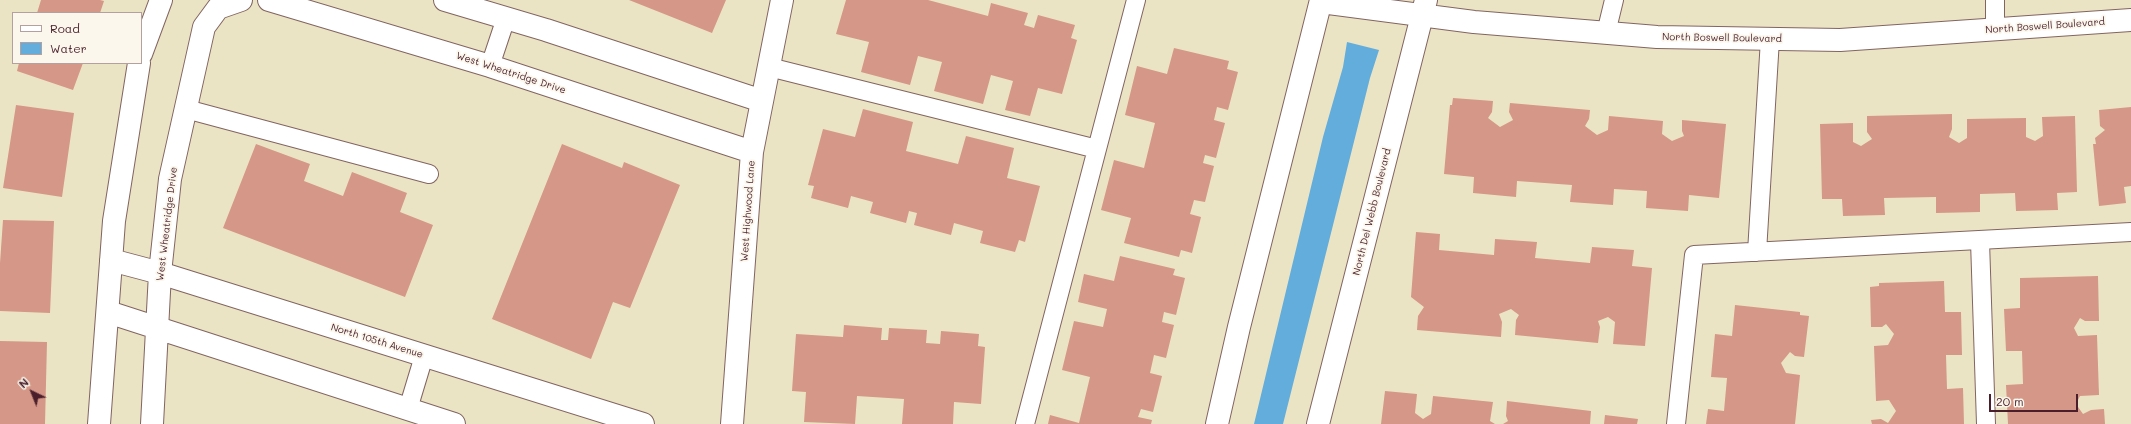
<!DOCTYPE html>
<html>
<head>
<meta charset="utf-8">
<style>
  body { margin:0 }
  #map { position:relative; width:2131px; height:424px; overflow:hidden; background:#ebe4c4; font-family:Mali,sans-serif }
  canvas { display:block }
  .legend { position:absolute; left:12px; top:12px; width:130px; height:52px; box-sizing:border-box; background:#fbf7ec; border:1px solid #b4a19f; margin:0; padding:5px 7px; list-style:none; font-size:12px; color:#4a1f2b }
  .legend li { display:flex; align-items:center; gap:8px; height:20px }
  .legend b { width:20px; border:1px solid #b4a19f }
  .north { position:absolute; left:12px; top:372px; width:40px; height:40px; -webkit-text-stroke:3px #fbf7ec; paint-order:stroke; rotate:317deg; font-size:11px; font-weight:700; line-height:16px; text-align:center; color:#4a1f2b }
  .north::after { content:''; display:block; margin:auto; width:14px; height:18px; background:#4a1f2b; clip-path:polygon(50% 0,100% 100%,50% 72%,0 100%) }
  .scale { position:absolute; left:1989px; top:394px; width:89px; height:18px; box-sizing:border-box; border:2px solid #4a1f2b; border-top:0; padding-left:5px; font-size:12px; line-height:14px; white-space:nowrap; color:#4a1f2b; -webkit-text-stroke:3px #fbf7ec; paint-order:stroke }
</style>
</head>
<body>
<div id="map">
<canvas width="2131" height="424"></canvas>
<ul class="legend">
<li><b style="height:5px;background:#fff"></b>Road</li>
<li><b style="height:11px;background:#62addb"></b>Water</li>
</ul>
<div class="north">N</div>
<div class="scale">20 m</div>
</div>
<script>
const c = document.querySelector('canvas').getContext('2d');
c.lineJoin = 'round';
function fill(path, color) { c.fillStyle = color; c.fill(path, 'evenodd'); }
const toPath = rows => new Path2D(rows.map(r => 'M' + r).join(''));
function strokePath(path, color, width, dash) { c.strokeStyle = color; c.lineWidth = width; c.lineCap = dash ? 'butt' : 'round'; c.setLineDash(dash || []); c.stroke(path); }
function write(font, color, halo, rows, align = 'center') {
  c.font = font + ' Mali,sans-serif'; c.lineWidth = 3.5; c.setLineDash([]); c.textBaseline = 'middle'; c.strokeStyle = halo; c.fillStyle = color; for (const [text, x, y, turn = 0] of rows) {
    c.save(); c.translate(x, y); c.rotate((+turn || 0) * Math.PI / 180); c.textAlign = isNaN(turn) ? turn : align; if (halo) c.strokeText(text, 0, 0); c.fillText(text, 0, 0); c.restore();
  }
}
fill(toPath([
  [1347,42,1379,50,1370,78,1283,424,1254,424,1323,137,1343,67]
]), '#62addb');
fill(toPath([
  [41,0,100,0,104,1,100,13,37,13],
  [629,0,726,0,712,33],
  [846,0,928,0,988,16,991,3,1028,13,1024,25,1034,28,1038,15,1075,25,1071,38,1077,40,1062,94,1038,88,1030,116,1005,110,1013,81,991,75,983,104,934,91,942,62,918,56,910,85,861,72,869,42,836,34],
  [1174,48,1229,61,1227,69,1238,72,1228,110,1217,107,1214,120,1225,123,1216,158,1205,155,1203,163,1214,166,1205,202,1194,200,1190,214,1201,217,1192,253,1181,250,1179,257,1124,243,1131,218,1101,210,1114,160,1144,168,1155,123,1125,115,1137,66,1167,74],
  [19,63,83,63,73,90,17,71],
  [1453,98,1493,101,1492,112,1488,118,1500,127,1513,120,1509,112,1510,103,1590,110,1589,119,1585,126,1597,135,1608,130,1609,116,1663,121,1662,134,1672,141,1684,136,1682,131,1682,120,1726,124,1719,198,1689,195,1688,211,1646,208,1647,191,1614,189,1613,205,1570,202,1572,185,1517,181,1516,197,1473,193,1474,177,1444,174,1450,105,1452,105],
  [16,105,74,113,62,197,3,188],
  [2131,107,2131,186,2124,187,2126,203,2099,206,2093,144,2096,144,2095,138,2105,130,2100,126,2099,110],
  [863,109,913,122,906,151,958,164,966,136,1014,148,1007,178,1040,186,1025,242,1019,240,1015,252,980,243,983,231,954,223,951,235,914,225,917,213,909,211,906,223,870,213,873,202,851,196,848,208,811,198,814,186,808,185,823,129,855,137],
  [1952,114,1952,129,1949,137,1959,143,1967,138,1967,119,2026,118,2026,137,2035,141,2043,136,2042,117,2075,116,2077,192,2057,193,2058,210,2016,211,2015,193,1980,194,1980,212,1936,213,1936,197,1884,198,1885,215,1843,216,1842,199,1822,199,1820,124,1853,123,1853,142,1861,146,1872,139,1867,132,1867,116],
  [256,144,310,164,304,181,343,196,352,172,407,193,400,212,433,225,405,297,223,228],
  [562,144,622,168,624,162,680,185,630,308,613,302,591,359,492,319],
  [3,220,54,221,50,313,0,311,0,263],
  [1416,232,1440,234,1439,250,1494,255,1495,239,1537,242,1535,258,1590,263,1592,247,1634,250,1632,266,1652,268,1645,346,1613,344,1615,322,1608,317,1598,321,1600,327,1598,343,1515,335,1516,320,1519,315,1511,309,1499,314,1502,322,1501,337,1417,330,1418,316,1424,307,1411,297],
  [1120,256,1175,269,1173,275,1185,278,1176,315,1164,312,1162,322,1174,325,1166,358,1154,355,1150,373,1162,376,1153,412,1141,409,1138,417,1152,420,1151,424,1048,424,1050,415,1079,423,1090,377,1062,370,1074,321,1103,327,1107,309,1078,302,1084,274,1114,281],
  [2098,276,2099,321,2085,321,2080,318,2074,328,2078,336,2097,335,2099,395,2080,396,2076,404,2083,414,2091,410,2104,409,2105,424,2008,424,2006,385,2023,384,2022,351,2006,351,2004,309,2020,308,2020,278],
  [1944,281,1945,312,1961,312,1962,355,1946,355,1947,389,1963,388,1964,424,1872,424,1871,420,1881,419,1888,423,1896,411,1889,400,1876,401,1874,346,1888,345,1894,334,1886,324,1882,327,1871,327,1870,287,1879,286,1879,283],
  [1735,305,1800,312,1800,315,1809,316,1804,357,1795,356,1790,352,1781,363,1786,373,1800,375,1795,424,1706,424,1708,409,1724,411,1727,378,1711,377,1715,334,1732,336],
  [844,325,882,328,881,340,888,340,889,328,927,330,926,343,940,344,941,331,979,334,978,346,985,347,981,404,954,402,953,424,902,424,904,399,857,396,855,424,804,422,806,392,792,391,796,334,843,337],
  [0,341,47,342,45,424,0,424],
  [1385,391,1417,394,1415,413,1423,419,1431,414,1433,396,1493,402,1490,421,1495,424,1381,424],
  [1507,401,1591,411,1590,424,1503,424,1508,421,1506,416],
  [1605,415,1638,419,1637,424,1604,424]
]), '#d59787');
const service = toPath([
  [1995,29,1995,0],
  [1606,33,1614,0],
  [490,66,506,18],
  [769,67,1097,149],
  [186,109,429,174],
  [1980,241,1986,424],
  [1757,252,1770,39],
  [408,409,424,356],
  [1025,424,1136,0],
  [1676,424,1694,255,2131,232]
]);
const minor = toPath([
  [269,0,490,66,752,152],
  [445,0,546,30,762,101],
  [141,54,161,0],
  [111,260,160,273,643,424],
  [108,312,454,424],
  [99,424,114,221,139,63],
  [152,424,160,273,170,179,204,27,218,8,241,0],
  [732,424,752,152,782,0]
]);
const tertiary = toPath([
  [1321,2,1474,22,1657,37,1840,40,2131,20],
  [1217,424,1239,327,1321,0],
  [1318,424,1426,0]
]);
strokePath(service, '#826461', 20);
strokePath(minor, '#826461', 24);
strokePath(tertiary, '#826461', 24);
strokePath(service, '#fff', 18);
strokePath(minor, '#fff', 22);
strokePath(tertiary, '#fff', 22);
write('10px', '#4a1f2b', '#fbf7ec', [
  ["North Boswell Boulevard",2045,26,-4],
  ["North Boswell Boulevard",1722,38,1],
  ["West Wheatridge Drive",511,73,18],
  ["West Highwood Lane",748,211,-86],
  ["North Del Webb Boulevard",1372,212,-76],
  ["West Wheatridge Drive",167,224,-83],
  ["North 105th Avenue",377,341,17]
]);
</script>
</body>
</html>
